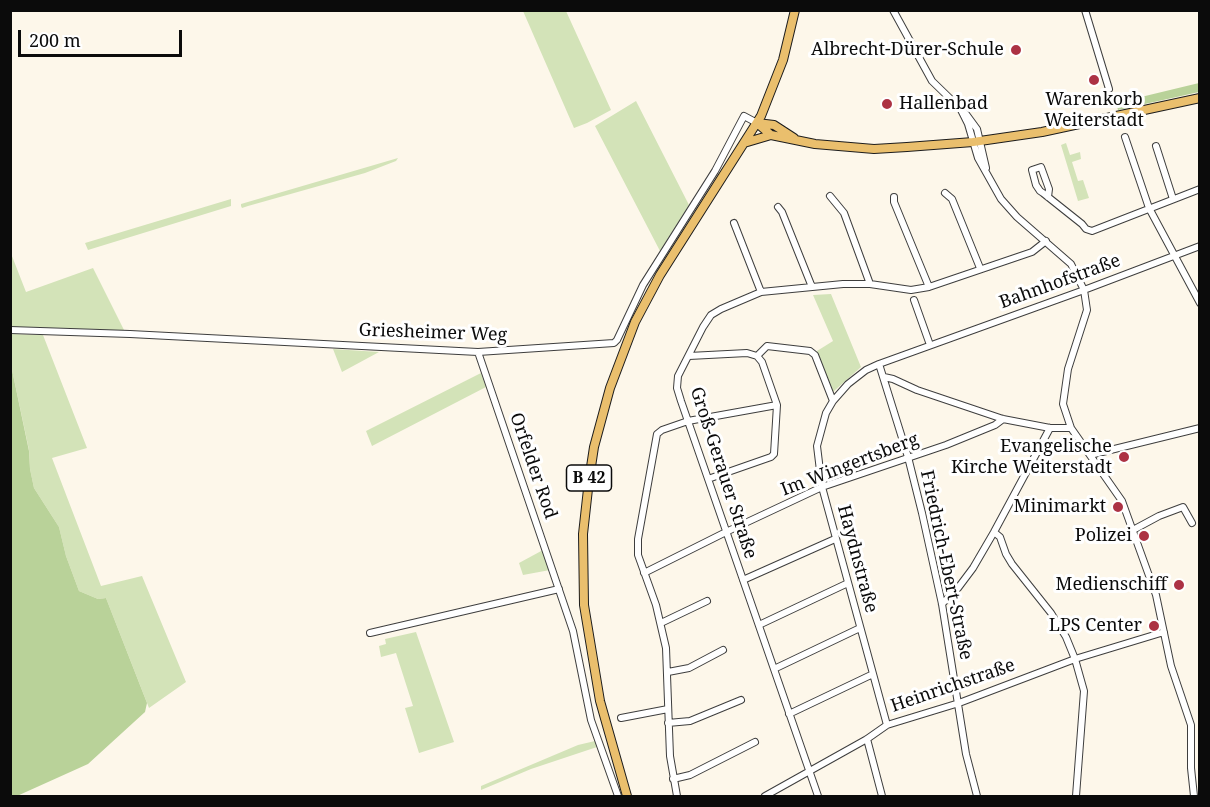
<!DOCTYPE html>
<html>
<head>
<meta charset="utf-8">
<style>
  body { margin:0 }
  #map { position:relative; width:1210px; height:807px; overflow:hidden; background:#fdf7ea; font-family:"Noto Serif",serif }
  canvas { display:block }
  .frame { position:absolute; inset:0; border:12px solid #0b0b0b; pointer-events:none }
  .scale { position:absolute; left:18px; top:30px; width:164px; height:27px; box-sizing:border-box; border:3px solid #0b0b0b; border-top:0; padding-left:8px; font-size:18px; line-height:21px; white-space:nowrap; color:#0b0b0b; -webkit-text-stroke:4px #fff; paint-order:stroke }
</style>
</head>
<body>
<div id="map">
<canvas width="1210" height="807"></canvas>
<div class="frame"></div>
<div class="scale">200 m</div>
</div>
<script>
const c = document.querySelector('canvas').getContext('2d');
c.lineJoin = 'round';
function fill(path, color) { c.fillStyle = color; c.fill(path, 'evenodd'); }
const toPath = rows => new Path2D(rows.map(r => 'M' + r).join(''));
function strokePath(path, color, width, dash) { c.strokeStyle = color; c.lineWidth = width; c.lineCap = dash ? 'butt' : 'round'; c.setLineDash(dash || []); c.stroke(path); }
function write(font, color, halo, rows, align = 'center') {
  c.font = font + ' "Noto Serif",serif'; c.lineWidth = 6; c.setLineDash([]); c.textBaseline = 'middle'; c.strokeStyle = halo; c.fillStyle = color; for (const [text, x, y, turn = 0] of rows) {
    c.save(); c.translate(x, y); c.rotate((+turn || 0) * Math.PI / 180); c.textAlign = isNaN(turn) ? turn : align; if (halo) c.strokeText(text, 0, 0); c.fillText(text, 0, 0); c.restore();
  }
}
fill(toPath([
  [523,11,566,11,611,110,587,123,574,128],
  [636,101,689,205,660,251,595,126],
  [1066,143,1070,155,1080,152,1081,159,1072,162,1078,181,1083,180,1089,198,1078,201,1061,145],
  [398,158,396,161,365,173,248,206,242,208,241,206,241,204],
  [231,199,231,206,88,250,85,243],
  [10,251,26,292,93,268,124,330,122,332,11,327],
  [831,294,861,367,833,392,817,351,833,341,813,295],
  [10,334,43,335,87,448,52,458,101,586,142,576,186,682,149,708,106,598,98,599,79,591,66,556,59,527,34,488,30,469,29,450,11,365],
  [333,349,379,352,342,372],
  [481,373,486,387,372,446,366,431],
  [543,550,550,570,523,575,519,563],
  [416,632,454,742,419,753,405,708,413,706,396,653,381,657,379,646,386,644,385,639],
  [595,741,597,747,531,769,481,790,481,786,578,745]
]), '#d3e3b8');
fill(toPath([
  [1199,83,1199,92,1118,110,1116,103,1134,96,1141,97],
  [11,365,29,451,30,469,34,488,59,527,66,556,79,591,98,599,106,598,147,703,145,712,88,764,17,796,10,796]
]), '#b9d299');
const minor = toPath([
  [893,10,932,81,966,114,977,129,986,168],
  [1085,10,1109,89],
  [961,110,968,124,978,158,1001,199,1017,217,1071,264,1084,290,1087,310,1068,369,1063,404,1071,428,1122,501,1156,595,1171,666,1191,725,1191,768,1194,796],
  [1125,137,1149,208,1200,303],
  [1156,146,1173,199],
  [945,193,952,199,980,268],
  [830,196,844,213,870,284],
  [894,197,894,202,929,287],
  [1048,197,1049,189,1041,167,1032,170,1036,185,1040,191,1043,193,1082,224,1086,229,1092,231,1200,189],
  [778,207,782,212,812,287],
  [734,223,761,292],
  [914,300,930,345],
  [10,330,130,334,478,352,614,343,617,340,643,285,715,171,744,116,757,123],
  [478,352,573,631,591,720,618,796],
  [689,356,747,353,757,356,762,362,777,405,774,454,771,457,708,479],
  [757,356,767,346,810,351,815,355,833,401],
  [879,364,908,457,922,513,942,604,966,754,977,796],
  [884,377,893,379,917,390,1003,419,1050,428,1071,428],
  [1090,455,1200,428],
  [1133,530,1159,516,1183,507,1192,523],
  [994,532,1000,537,1006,554,1012,564,1051,613,1066,637,1075,659,1084,691,1076,796],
  [644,573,726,532,822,487,946,445,995,425,1003,419],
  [743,580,835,539],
  [942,604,958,588,973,568,994,532,1050,428],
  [661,623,707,601],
  [759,625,848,583],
  [370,633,559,589],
  [774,669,860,628],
  [668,672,689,668,723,650],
  [789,714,873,674],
  [621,718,668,709],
  [668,723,690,721,741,700],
  [887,725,822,487,817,446,826,413,833,401,848,384,866,370,879,364,1084,290,1200,246],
  [867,739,882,796],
  [673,779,690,775,755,742],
  [677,796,670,756,666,648,656,605,638,555,638,539,657,434,662,430,688,421,777,405],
  [765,796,867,739,887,725,959,703,1075,659,1164,632],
  [818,796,681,401,677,388,678,376,703,327,711,315,721,309,761,292,843,284,870,284,911,290,929,287,1032,252,1046,241]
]);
const major = toPath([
  [757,123,771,135,815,144,874,149,907,147,973,142,1042,132,1200,98],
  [757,123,774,125,794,138],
  [744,143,771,135],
  [627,796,600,701,584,605,583,534,589,480,594,447,610,388,635,322,660,275,761,116,783,60,795,10]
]);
strokePath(minor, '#3e3e3e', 8);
strokePath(major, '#1c1c1c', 10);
strokePath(minor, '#fff', 6);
strokePath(major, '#eabf6d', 8);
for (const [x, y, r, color] of [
  [1016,50,6,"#ac3244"],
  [1094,80,6,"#ac3244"],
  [887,104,6,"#ac3244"],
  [1124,457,6,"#ac3244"],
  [1118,507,6,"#ac3244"],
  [1144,536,6,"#ac3244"],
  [1179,585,6,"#ac3244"],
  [1154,626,6,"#ac3244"]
]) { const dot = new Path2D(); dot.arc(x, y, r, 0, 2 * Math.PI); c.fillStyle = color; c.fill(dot); strokePath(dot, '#fff', 2); }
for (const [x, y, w] of [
  [589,478,45]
]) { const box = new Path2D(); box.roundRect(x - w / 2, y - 13, w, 26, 4.5); c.fillStyle = '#fff'; c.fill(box); strokePath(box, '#0b0b0b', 1.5); }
write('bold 16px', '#0b0b0b', null, [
  ["B 42",589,478]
]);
write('18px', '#0b0b0b', '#fff', [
  ["Albrecht-Dürer-Schule",1004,50],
  ["Warenkorb",1094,100,"center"],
  ["Weiterstadt",1094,121,"center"],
  ["Hallenbad",899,104,"left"],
  ["Evangelische",1112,447],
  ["Kirche Weiterstadt",1112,468],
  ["Minimarkt",1106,507],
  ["Polizei",1132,536],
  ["Medienschiff",1167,585],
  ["LPS Center",1142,626]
], 'right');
write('18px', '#0b0b0b', '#fff', [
  ["Bahnhofstraße",1060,282,-20],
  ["Griesheimer Weg",433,333,2],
  ["Im Wingertsberg",850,465,-21],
  ["Orfelder Rod",533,466,71],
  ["Groß-Gerauer Straße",723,473,72],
  ["Haydnstraße",857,559,75],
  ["Friedrich-Ebert-Straße",946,565,78],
  ["Heinrichstraße",953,686,-19]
]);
</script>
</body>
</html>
